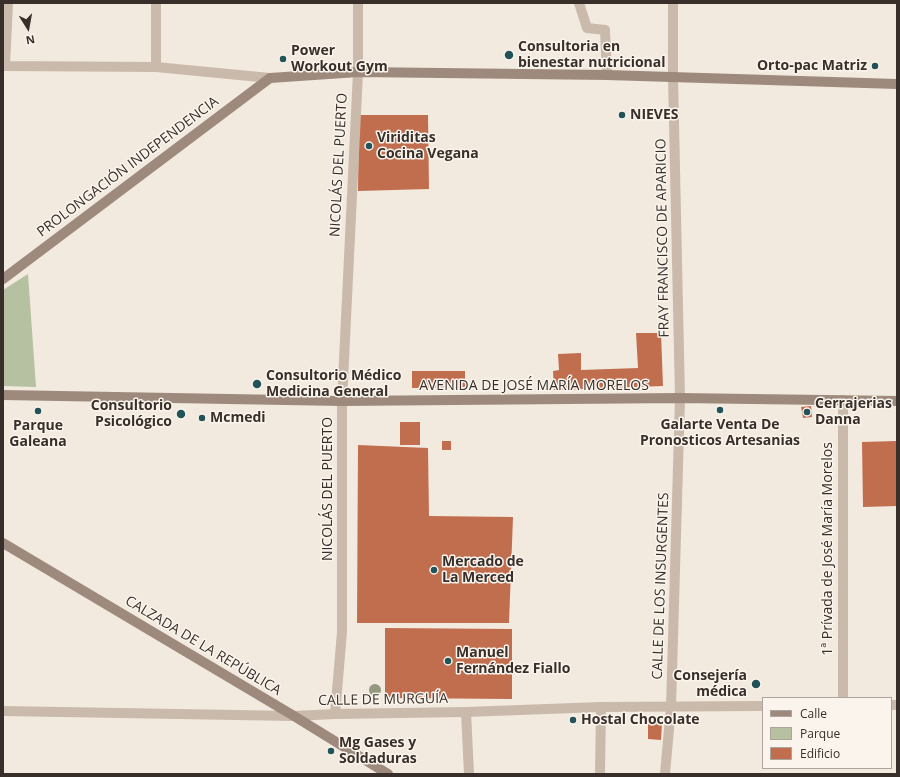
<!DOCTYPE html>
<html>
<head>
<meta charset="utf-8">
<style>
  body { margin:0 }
  #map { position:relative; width:900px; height:777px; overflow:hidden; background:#f2eadf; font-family:"Open Sans",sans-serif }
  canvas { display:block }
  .frame { position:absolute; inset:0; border:4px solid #382f2a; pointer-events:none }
  .legend { position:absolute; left:762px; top:697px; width:130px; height:72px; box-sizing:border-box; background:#faf4ec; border:1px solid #aca59e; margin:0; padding:5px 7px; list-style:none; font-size:12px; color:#382f2a }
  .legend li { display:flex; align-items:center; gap:8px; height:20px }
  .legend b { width:20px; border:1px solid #aca59e }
  .north { position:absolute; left:8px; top:8px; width:40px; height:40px; -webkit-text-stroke:3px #faf4ec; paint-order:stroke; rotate:169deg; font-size:11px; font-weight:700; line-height:16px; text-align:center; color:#382f2a }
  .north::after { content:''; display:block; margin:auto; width:14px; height:18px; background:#382f2a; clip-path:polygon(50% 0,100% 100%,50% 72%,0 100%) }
</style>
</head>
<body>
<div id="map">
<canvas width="900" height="777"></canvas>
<div class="frame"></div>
<ul class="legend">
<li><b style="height:5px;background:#9e8a7d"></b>Calle</li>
<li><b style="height:11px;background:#b5c1a0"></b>Parque</li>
<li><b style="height:11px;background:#c16e4f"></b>Edificio</li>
</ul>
<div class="north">N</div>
</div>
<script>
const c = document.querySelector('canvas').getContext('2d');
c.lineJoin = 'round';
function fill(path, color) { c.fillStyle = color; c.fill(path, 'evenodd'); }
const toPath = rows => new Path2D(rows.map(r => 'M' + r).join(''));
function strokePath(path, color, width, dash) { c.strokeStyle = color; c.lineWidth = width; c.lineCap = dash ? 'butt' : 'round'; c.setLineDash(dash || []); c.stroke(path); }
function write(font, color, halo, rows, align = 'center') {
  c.font = font + ' "Open Sans",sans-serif'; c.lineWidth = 3; c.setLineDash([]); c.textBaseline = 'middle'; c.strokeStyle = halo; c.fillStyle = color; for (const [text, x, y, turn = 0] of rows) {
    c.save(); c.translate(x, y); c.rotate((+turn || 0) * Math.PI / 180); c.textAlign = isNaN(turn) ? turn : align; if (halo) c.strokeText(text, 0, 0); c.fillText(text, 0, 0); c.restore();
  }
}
fill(toPath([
  [28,274,36,387,3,386,3,290]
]), '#b5c1a0');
fill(toPath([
  [359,115,428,115,429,189,358,191],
  [636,333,661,333,663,386,554,390,553,371,559,370,558,354,581,353,581,370,638,368],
  [412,371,465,371,465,387,412,388],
  [811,406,812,417,803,418,801,407],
  [400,422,420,422,420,445,400,445],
  [442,441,451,441,451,450,442,450],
  [897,441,897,506,863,507,862,442],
  [358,445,428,448,429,516,513,517,509,623,357,623],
  [385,628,512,629,512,699,390,698,385,694],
  [648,721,662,723,661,740,648,739]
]), '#c16e4f');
strokePath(toPath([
  [579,3,587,28,605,30,607,75]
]), '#cabaab', 10);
strokePath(toPath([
  [3,66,156,67,270,78],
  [5,66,8,3],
  [156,67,156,3],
  [843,698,843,400],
  [466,712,469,774],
  [335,714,342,632,342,401,358,72,358,3],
  [600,774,601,707],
  [665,774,671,707,680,398,673,77,673,3]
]), '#cabaab', 10);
strokePath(toPath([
  [891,705,897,705],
  [3,711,294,716,335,714,466,712,601,707,763,706]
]), '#cabaab', 10);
strokePath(toPath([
  [3,279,270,78,358,72,607,75,897,84],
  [3,395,342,401,680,398,897,401],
  [3,543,294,716,388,774]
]), '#9e8a7d', 10);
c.fillStyle = '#93987e';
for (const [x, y] of [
  [375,690]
]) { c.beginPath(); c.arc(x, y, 6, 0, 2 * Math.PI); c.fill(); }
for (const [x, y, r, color] of [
  [509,55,5,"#215358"],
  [283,59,4,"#215358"],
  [875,66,4,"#215358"],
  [622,115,4,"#215358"],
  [369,146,4,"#215358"],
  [257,384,5,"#215358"],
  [720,410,4,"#215358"],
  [38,411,4,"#215358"],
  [807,412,4,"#215358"],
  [181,414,5,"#215358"],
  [202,418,4,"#215358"],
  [434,570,4,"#215358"],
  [448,661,4,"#215358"],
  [756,684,5,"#215358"],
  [573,720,4,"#215358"],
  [331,751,4,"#215358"]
]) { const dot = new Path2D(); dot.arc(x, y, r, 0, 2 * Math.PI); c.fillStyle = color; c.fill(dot); strokePath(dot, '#faf4ec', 1.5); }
write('bold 14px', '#382f2a', '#faf4ec', [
  ["Consultoria en",518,47],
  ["bienestar nutricional",518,63],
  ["Power",291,51],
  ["Workout Gym",291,67],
  ["Orto-pac Matriz",867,66,"right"],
  ["NIEVES",630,115],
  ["Viriditas",377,138],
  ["Cocina Vegana",377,154],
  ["Consultorio Médico",266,376],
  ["Medicina General",266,392],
  ["Cerrajerias",815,404],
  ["Danna",815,420],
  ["Consultorio",172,406,"right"],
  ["Psicológico",172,422,"right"],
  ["Mcmedi",210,418],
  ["Galarte Venta De",720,425,"center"],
  ["Pronosticos Artesanias",720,441,"center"],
  ["Parque",38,426,"center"],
  ["Galeana",38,442,"center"],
  ["Mercado de",442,562],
  ["La Merced",442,578],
  ["Manuel",456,653],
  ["Fernández Fiallo",456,669],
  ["Consejería",747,676,"right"],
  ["médica",747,692,"right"],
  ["Hostal Chocolate",581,720],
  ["Mg Gases y",339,743],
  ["Soldaduras",339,759]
], 'left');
write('14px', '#382f2a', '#faf4ec', [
  ["NICOLÁS DEL PUERTO",339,165,-87],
  ["PROLONGACIÓN INDEPENDENCIA",128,167,-37],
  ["FRAY FRANCISCO DE APARICIO",663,238,-91],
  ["AVENIDA DE JOSÉ MARÍA MORELOS",534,386],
  ["NICOLÁS DEL PUERTO",328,489,-90],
  ["1ª Prívada de José María Morelos",828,549,-90],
  ["CALLE DE LOS INSURGENTES",661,586,-88],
  ["CALZADA DE LA REPÚBLICA",203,646,31],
  ["CALLE DE MURGUÍA",383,700,-1]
]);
</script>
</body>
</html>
